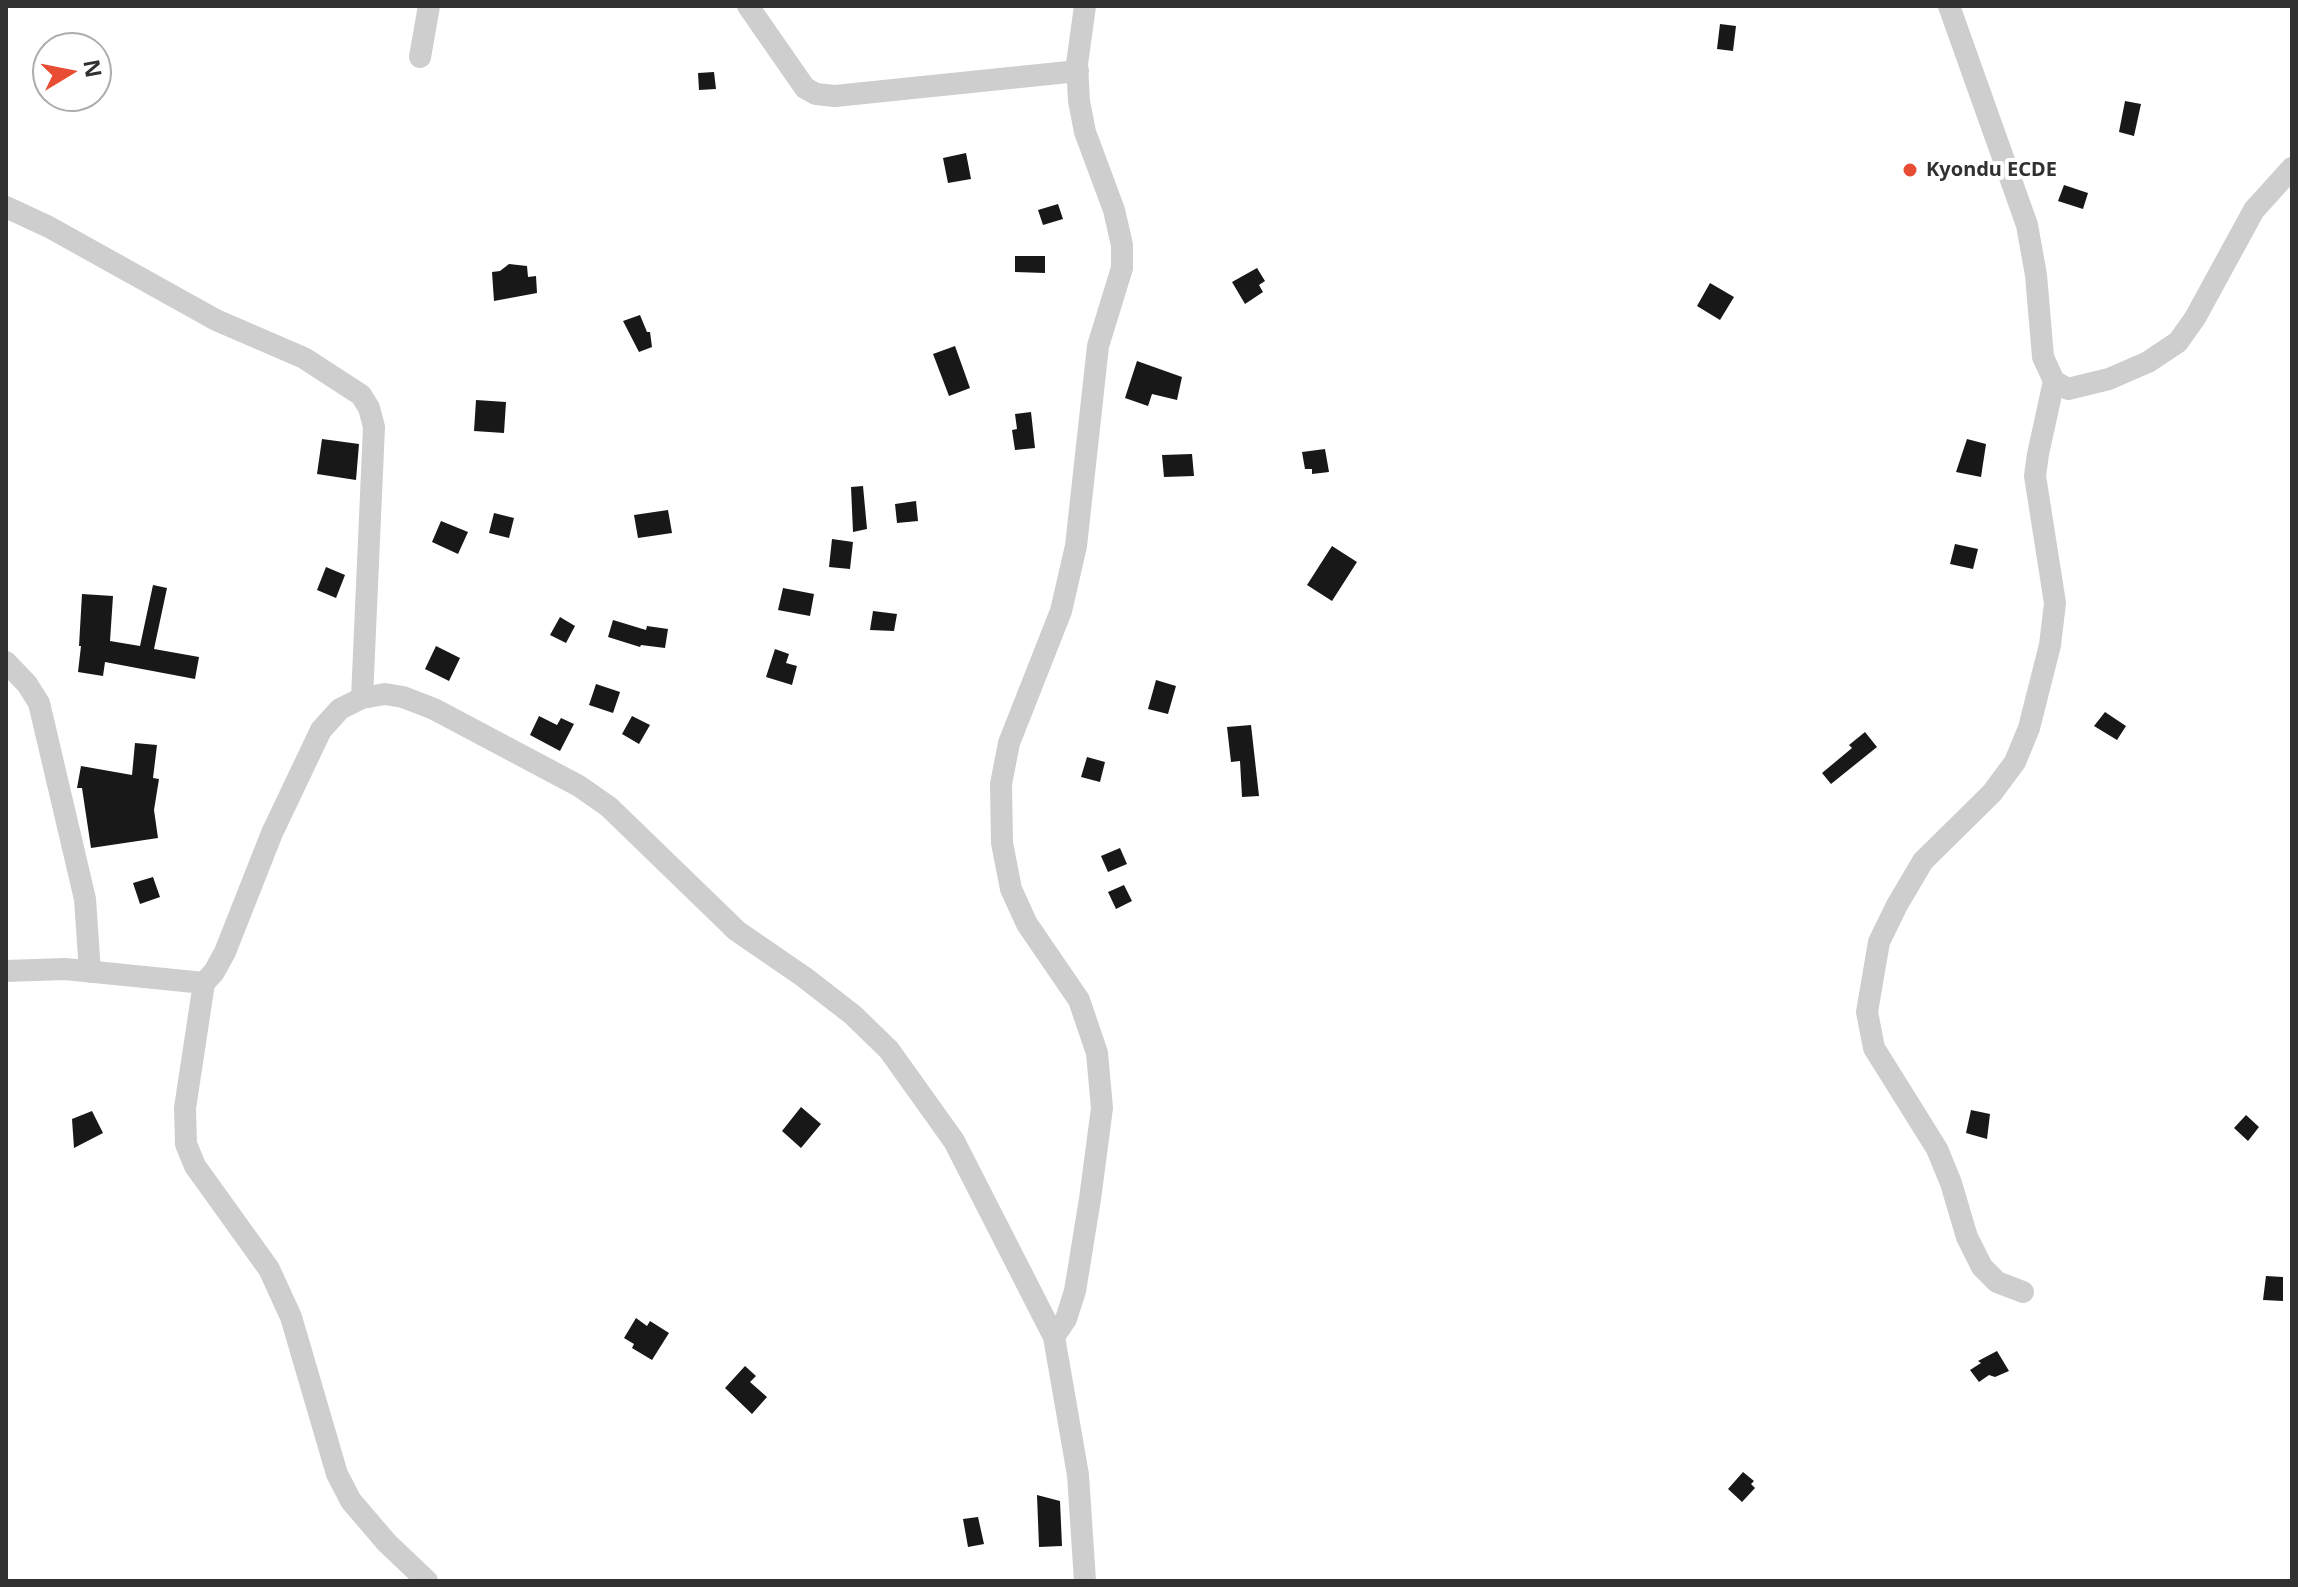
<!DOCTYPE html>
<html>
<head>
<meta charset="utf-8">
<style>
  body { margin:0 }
  #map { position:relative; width:2298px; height:1587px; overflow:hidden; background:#fff; font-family:"Noto Sans",sans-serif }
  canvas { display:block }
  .frame { position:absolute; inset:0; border:8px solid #313131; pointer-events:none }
  .north { position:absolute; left:32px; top:32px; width:80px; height:80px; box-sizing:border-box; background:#fff; border:2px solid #adadad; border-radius:50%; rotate:80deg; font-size:22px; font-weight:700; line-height:32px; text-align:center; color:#313131 }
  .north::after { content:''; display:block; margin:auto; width:28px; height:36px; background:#e84d34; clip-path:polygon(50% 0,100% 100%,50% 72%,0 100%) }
</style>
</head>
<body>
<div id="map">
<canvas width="2298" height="1587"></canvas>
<div class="frame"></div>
<div class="north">N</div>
</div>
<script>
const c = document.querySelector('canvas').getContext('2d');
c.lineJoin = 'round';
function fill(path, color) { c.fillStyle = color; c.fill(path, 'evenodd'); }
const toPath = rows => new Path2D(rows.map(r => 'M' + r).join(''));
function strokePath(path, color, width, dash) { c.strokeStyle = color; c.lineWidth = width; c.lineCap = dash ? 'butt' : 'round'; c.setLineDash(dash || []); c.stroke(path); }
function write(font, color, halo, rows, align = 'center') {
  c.font = font + ' "Noto Sans",sans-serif'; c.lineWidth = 8; c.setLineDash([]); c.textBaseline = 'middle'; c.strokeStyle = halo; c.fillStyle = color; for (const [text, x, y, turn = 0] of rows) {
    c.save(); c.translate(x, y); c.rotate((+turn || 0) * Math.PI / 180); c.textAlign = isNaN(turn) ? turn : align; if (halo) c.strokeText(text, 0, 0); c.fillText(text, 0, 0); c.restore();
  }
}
fill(toPath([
  [1720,24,1736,26,1733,51,1717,49],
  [714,72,716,89,699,90,698,73],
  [2125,101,2141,104,2134,136,2119,132],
  [966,153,971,179,948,183,943,158],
  [2064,185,2088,193,2083,209,2058,201],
  [1058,204,1063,219,1043,225,1038,210],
  [1015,256,1045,256,1045,273,1015,272],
  [509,264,527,266,528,277,536,276,537,293,494,301,492,272,500,271],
  [1257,268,1265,281,1259,285,1263,292,1245,304,1232,282],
  [1710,283,1734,297,1720,320,1697,306],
  [640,315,647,332,650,332,652,347,639,352,623,321],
  [955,346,970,388,949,396,933,354],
  [1137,361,1182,377,1177,400,1152,394,1148,406,1125,398],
  [476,400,506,402,504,433,474,431],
  [1031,412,1035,448,1015,450,1012,430,1017,429,1015,414],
  [322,439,359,444,356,480,317,474],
  [1967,439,1986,444,1981,477,1956,472],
  [1325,449,1329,472,1312,474,1312,469,1305,469,1302,452],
  [1192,454,1194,476,1164,477,1162,455],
  [863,486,867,529,853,532,851,487],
  [916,501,918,521,897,523,895,504],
  [668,510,672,533,638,538,634,515],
  [494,513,514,518,509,538,489,533],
  [441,521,468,532,458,554,432,542],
  [832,539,853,542,850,569,829,567],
  [1955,544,1978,549,1973,569,1950,564],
  [1332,546,1357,562,1332,601,1307,585],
  [326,567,345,575,336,598,317,590],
  [153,585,167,588,154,649,199,657,195,679,105,662,103,676,78,672,81,646,79,646,82,594,113,596,110,641,140,646],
  [783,588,814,594,810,616,778,610],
  [873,611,897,614,894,631,870,630],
  [560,617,575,626,566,643,550,635],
  [613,620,646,630,647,626,668,629,665,648,641,645,640,647,608,637],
  [436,646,460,658,449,681,425,669],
  [775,649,789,654,786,663,797,666,792,685,766,677],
  [1156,680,1176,686,1168,714,1148,709],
  [596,684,620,692,613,713,589,705],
  [2105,712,2126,726,2117,740,2094,726],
  [539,716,557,725,561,718,574,724,560,751,530,735],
  [632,716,650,725,639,744,622,734],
  [1251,725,1259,796,1242,797,1240,761,1231,762,1227,727],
  [1865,732,1877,747,1831,784,1822,773,1852,748,1849,745],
  [135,743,157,745,153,778,159,779,154,810,158,838,91,848,82,788,77,788,81,766,132,775],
  [1087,757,1105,762,1100,782,1081,777],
  [1120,848,1127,864,1108,872,1101,856],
  [153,877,160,897,140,904,133,883],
  [1124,885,1132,901,1116,909,1108,892],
  [801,1107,821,1124,801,1148,782,1131],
  [1971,1110,1990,1114,1987,1139,1966,1133],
  [92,1111,103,1133,74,1148,72,1119],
  [2246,1115,2259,1127,2248,1141,2234,1128],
  [2266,1276,2283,1277,2283,1301,2263,1300],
  [636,1318,647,1326,650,1321,669,1333,652,1360,632,1348,634,1344,624,1338],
  [1997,1351,2009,1371,1995,1377,1989,1375,1979,1382,1970,1370,1981,1363,1978,1361],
  [745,1366,756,1376,750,1382,767,1397,752,1414,725,1388],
  [1743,1472,1754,1481,1751,1484,1755,1488,1742,1502,1728,1489],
  [1037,1495,1060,1501,1062,1546,1039,1547],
  [978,1517,984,1544,968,1547,963,1519]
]), '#181818');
strokePath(toPath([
  [748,6,805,88,816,94,835,96,1078,71],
  [1949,6,2027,225,2036,275,2043,357,2054,381,2068,389,2109,379,2148,362,2178,342,2195,318,2254,210,2292,168],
  [420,57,429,6],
  [6,207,49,227,216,320,304,358,361,395,369,408,374,427,362,698],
  [6,662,27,684,39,703,85,899,90,972],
  [6,971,65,969,204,983,214,972,225,952,272,833,321,730,340,709,362,698,385,694,403,697,434,709,579,786,609,807,737,931,804,977,853,1015,889,1050,954,1141,1054,1337,1078,1475,1085,1581],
  [204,983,185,1108,186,1144,195,1166,269,1269,291,1317,337,1474,351,1501,387,1543,427,1581],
  [2023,1292,1997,1282,1982,1267,1967,1237,1951,1183,1937,1149,1874,1048,1867,1012,1879,942,1897,905,1923,861,1992,793,2015,762,2029,728,2050,645,2055,603,2035,476,2038,454,2054,381],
  [1054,1337,1066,1319,1075,1291,1090,1199,1102,1108,1097,1053,1079,1000,1027,924,1011,889,1002,843,1001,784,1009,743,1061,611,1076,546,1098,346,1122,268,1122,245,1114,210,1085,132,1079,101,1077,64,1085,6]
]), '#cecece', 22);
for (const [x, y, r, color] of [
  [1910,170,8,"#e84d34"]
]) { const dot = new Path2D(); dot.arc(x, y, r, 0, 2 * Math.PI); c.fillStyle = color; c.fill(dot); strokePath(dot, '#fff', 3); }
write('bold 20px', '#313131', '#fff', [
  ["Kyondu ECDE",1926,170]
], 'left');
</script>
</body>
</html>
